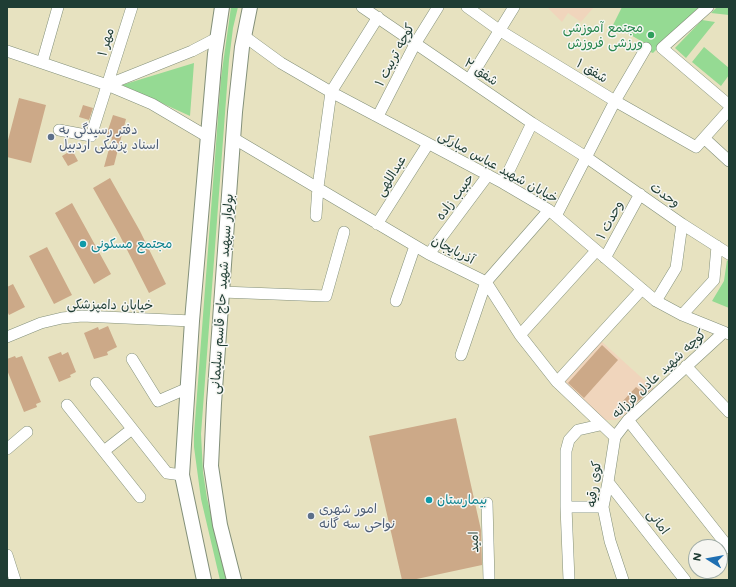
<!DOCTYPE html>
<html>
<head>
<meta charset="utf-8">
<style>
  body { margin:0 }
  #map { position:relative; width:736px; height:587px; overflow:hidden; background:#e7e2c0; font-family:Mali,sans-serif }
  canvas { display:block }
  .frame { position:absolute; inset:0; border:8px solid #1f3d34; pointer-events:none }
  .north { position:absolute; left:688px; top:539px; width:40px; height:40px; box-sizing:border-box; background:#f6f6f2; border:1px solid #a0aca6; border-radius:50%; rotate:281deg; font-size:11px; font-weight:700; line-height:16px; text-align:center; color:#1f3d34 }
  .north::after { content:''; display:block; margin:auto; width:14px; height:18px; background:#1f6fb2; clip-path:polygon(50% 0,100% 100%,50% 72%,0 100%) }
</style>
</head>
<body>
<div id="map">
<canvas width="736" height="587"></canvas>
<div class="frame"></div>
<div class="north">N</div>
</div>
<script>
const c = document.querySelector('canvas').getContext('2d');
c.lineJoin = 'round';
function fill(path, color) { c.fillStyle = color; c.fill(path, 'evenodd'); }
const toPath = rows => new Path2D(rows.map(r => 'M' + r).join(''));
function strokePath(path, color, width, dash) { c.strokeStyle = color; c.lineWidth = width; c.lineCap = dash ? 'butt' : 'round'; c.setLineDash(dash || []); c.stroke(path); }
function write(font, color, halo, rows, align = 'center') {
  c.font = font + ' Mali,"Playpen Sans Arabic",sans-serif'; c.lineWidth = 3; c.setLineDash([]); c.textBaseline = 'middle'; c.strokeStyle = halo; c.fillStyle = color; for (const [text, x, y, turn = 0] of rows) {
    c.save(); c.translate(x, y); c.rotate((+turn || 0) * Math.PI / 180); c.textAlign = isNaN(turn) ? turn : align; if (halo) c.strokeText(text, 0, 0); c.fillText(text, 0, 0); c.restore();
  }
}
fill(toPath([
  [547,7,594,7,581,22,568,13,562,22],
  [601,341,653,388,622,417,616,420,601,420,563,384]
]), '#f0d5bc');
fill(toPath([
  [231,7,238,7,233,28,229,60,201,434,203,472,207,498,227,580,220,580,201,499,194,447,194,434,221,78],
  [622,7,699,7,653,53,648,51,650,46,613,25],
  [717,7,729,7,729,15,711,13],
  [702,20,715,22,686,58,675,48],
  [704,47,729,68,729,75,721,86,692,62],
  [194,63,190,116,122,85],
  [727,260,729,262,729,308,712,301,724,281]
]), '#95da93');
fill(toPath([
  [19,98,46,105,31,163,7,157,7,144],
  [83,105,93,108,89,120,79,117],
  [113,115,126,119,114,165,104,167,112,138,106,136],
  [72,150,78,161,68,166,62,156],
  [110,178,140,231,166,284,149,293,119,234,93,188],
  [72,203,111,274,94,284,55,213],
  [47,247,72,295,54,304,29,256],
  [13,284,25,307,9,315,7,311,7,287],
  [108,326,117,347,107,352,108,355,94,359,84,333,98,327,99,330],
  [602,345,618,360,584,398,568,383],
  [61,352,62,355,68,352,76,372,70,375,71,377,59,382,48,357],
  [15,356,16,358,22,356,41,402,36,404,37,407,24,412,7,370,7,359],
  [647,383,653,388,629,409,622,402,636,387,640,390],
  [456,418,481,530,482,565,412,580,402,580,369,436]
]), '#cca988');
const minor = toPath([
  [362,7,532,123,586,157,682,224,729,254],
  [467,7,499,30,615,101,696,147,729,110],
  [708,7,662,48,729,105],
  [244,36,281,63,331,92,503,183,549,210,656,301,682,315,729,334],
  [7,51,107,85,152,104,208,137],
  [42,63,58,7],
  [469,80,514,7],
  [107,85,192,51,217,38],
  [378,116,415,44,438,7],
  [59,130,91,136,132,7],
  [233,138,429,254,486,282,520,335,557,382,615,437],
  [704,138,729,161],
  [503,183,532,123],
  [316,216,318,187,331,92,378,17],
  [556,216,615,101,646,48],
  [377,224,428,144],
  [429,254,488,175],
  [605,258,640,194],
  [222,292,326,296,344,232],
  [396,301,415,246],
  [656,301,676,268,682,224],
  [682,315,714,280,717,246],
  [520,335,596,251],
  [7,337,41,323,62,318,82,316,192,321],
  [461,355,486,282,549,210],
  [132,359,158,401,188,388],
  [686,366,729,412],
  [557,382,642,289],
  [96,383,167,473,182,475],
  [67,405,140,497],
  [628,420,729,548],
  [615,437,628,420,724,332],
  [615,437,608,482,603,507,610,541,623,580],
  [7,449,27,432],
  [104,451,132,429],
  [608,482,685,580],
  [487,503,489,580],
  [566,507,603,507],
  [7,555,15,580],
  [569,580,566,507,566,451,569,440,578,430,600,425]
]);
const major = toPath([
  [204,580,182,475,192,321,215,54,222,7],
  [234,580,220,525,211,466,214,403,235,112,242,47,250,7]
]);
strokePath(minor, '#83907a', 12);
strokePath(major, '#83907a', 16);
strokePath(minor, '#fff', 11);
strokePath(major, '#fff', 14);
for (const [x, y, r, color] of [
  [651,35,4,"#2e9e5b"],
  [51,137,4,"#5c6f8a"],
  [83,244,4,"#0f9aa8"],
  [429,500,4,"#0f9aa8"],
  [311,516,4,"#5c6f8a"]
]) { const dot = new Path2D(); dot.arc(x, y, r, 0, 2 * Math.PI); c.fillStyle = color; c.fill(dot); strokePath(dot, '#f6f6f2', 1.5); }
write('13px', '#27864d', '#f6f6f2', [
  ["مجتمع آموزشی",643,28],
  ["ورزشی فروزش",643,43]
], 'right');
write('13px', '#1f3d34', '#f6f6f2', [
  ["مهر ۱",106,42,-73],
  ["کوچه تربیت ۱",395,55,-62],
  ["شفق ۱",592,71,31],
  ["شفق ۲",481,72,34],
  ["خیابان شهید عباس مبارکی",498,167,29],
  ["عبداللهی",391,176,-58],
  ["وحدت",665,195,35],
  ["حبیب زاده",455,197,-53],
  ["وحدت ۱",610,220,-62],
  ["آذربایجان",453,250,27],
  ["بولوار سپهبد شهید حاج قاسم سلیمانی",222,294,-86],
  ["خیابان دامپزشکی",110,305,1],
  ["کوچه شهید عادل فرزانه",659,374,-43],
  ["کوی رقیه",594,484,-83],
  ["امانی",658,522,52],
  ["امید",474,542,-91]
]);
write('13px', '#4e5e75', '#f6f6f2', [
  ["دفتر رسیدگی به",59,130],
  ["اسناد پزشکی اردبیل",59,145],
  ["امور شهری",319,509],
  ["نواحی سه گانه",319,524]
], 'left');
write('13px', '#0d838f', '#f6f6f2', [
  ["مجتمع مسکونی",91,244],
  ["بیمارستان",437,500]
], 'left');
</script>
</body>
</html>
